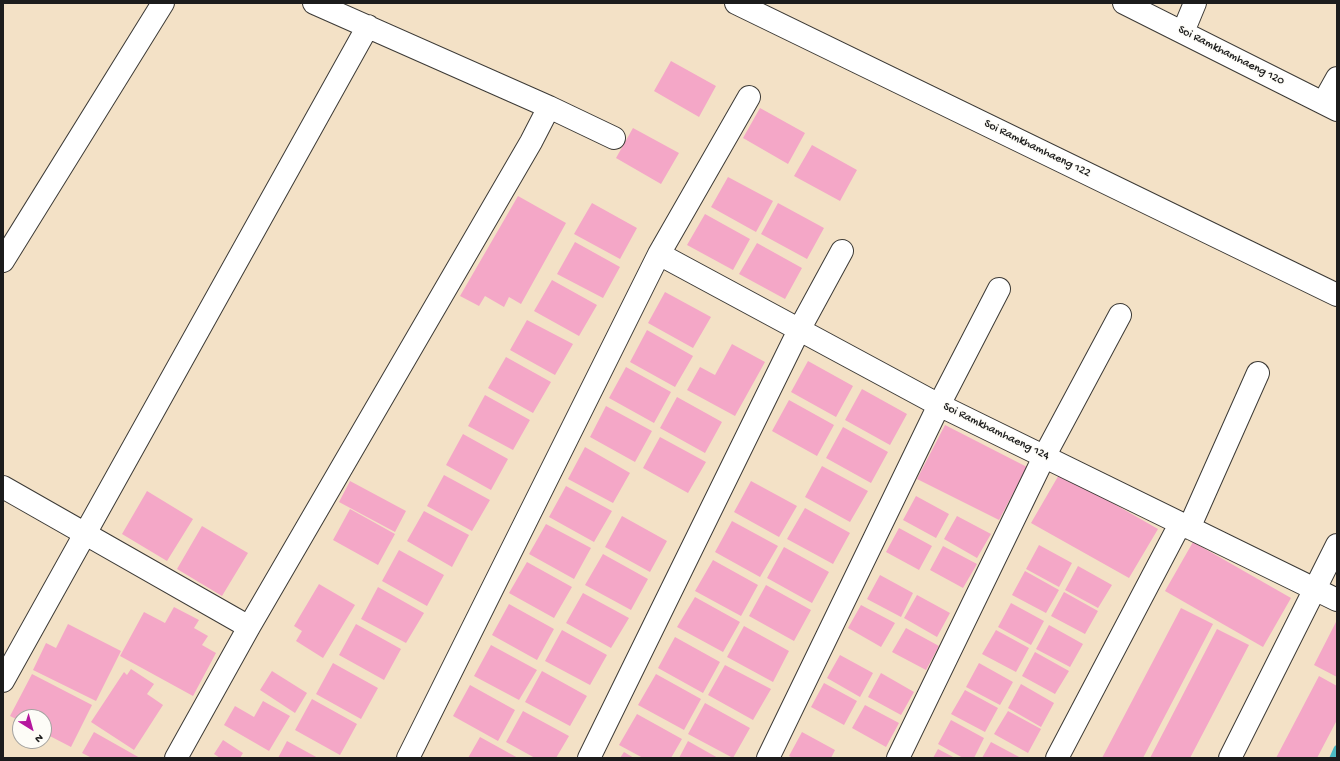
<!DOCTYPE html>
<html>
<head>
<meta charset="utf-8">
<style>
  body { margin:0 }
  #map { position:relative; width:1340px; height:761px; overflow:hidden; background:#f3e1c6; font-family:"Gochi Hand",sans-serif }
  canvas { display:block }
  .frame { position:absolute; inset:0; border:4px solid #1c1c1c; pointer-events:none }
  .north { position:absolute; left:12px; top:709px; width:40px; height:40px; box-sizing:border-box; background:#fdfcf7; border:1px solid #a3a29f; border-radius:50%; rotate:143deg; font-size:11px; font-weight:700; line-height:16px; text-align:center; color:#1c1c1c }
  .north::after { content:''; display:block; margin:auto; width:14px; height:18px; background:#b5179e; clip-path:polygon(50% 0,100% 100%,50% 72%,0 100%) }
</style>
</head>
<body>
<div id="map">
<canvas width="1340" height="761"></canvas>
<div class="frame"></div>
<div class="north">N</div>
</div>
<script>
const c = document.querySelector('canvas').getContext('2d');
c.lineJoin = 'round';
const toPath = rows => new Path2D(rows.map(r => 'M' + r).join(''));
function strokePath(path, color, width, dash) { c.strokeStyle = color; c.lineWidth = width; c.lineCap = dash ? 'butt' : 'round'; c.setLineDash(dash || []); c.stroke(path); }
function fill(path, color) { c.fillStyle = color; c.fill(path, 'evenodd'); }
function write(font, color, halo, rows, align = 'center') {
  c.font = font + ' "Gochi Hand",sans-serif'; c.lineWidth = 3; c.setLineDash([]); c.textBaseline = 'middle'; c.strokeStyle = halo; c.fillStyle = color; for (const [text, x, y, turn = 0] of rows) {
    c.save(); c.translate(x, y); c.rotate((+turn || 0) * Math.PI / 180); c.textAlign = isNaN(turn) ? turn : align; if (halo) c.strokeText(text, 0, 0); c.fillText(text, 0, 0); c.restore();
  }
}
strokePath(toPath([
  [1333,758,1337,749]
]), '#4cbbc3', 7);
fill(toPath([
  [671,61,716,86,699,117,654,91],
  [760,108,805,133,788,164,743,138],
  [633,128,679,153,661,184,616,158],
  [812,145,857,170,840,201,794,176],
  [728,177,773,201,756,232,711,207],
  [518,196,566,223,521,304,509,297,504,307,485,296,479,306,460,296],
  [592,203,637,228,620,259,574,234],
  [778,203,824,228,807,259,761,234],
  [705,214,750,239,733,270,687,245],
  [575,242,620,267,603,298,557,274],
  [757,243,802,268,785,299,739,274],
  [552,280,597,305,579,336,534,311],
  [665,292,711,317,693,348,648,323],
  [527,320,573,344,555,375,510,350],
  [647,330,693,356,675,387,630,362],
  [732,344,765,362,735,416,687,390,700,367,715,375],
  [506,357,551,382,533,413,488,388],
  [808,361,853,386,836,417,791,392],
  [626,367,671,392,654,423,609,398],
  [862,389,907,414,890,445,845,420],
  [485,395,530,420,513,450,468,426],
  [677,397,722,422,705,453,660,428],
  [789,400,834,425,817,456,772,431],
  [606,406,652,431,635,462,590,437],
  [945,425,1027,467,999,520,917,479],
  [843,427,888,452,871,483,826,458],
  [463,434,508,459,491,490,446,465],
  [660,437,706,462,688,493,643,468],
  [585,447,630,473,613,503,568,479],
  [822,466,868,491,850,522,805,497],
  [1060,473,1158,529,1129,578,1031,523],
  [444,475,490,500,472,531,427,506],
  [350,481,406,511,395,532,339,502],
  [751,481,797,506,779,537,734,512],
  [566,486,612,511,594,542,549,517],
  [147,491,193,519,167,561,122,534],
  [916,496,949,514,936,538,903,520],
  [805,508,850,533,833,564,787,539],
  [350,509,395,534,378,565,333,540],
  [424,511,469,535,452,567,407,541],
  [622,516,667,541,650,572,605,547],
  [957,516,991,534,977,558,944,539],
  [732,521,778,546,760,577,715,552],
  [546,524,591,548,574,579,529,554],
  [202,526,248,553,222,596,177,569],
  [899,528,932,546,919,570,886,552],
  [1193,542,1291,598,1263,647,1165,591],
  [1039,545,1072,563,1059,587,1026,569],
  [943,546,977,564,963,588,930,570],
  [784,547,829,572,812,603,767,578],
  [399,550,444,575,427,606,382,581],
  [603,554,648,579,631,610,585,585],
  [713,560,758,585,741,616,695,591],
  [527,562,572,587,554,618,509,593],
  [1078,566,1112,585,1098,608,1065,590],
  [1025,571,1059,590,1046,613,1012,595],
  [880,575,913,593,901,617,867,599],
  [319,584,355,605,323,658,296,641,302,631,294,626],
  [766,585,811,610,794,641,749,616],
  [378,587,424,613,406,643,361,619],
  [1064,592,1098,611,1085,634,1051,616],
  [583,593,629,618,611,648,566,623],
  [917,595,950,613,937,637,904,618],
  [695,597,740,622,723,652,677,627],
  [1011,603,1044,621,1031,645,998,627],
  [509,604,554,629,537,660,492,635],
  [861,605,895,623,881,647,848,628],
  [174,607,199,620,194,628,208,636,202,645,216,653,193,696,120,656,144,612,165,623],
  [1181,608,1213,624,1143,758,1102,758],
  [1337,620,1337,677,1314,665],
  [68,624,121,651,96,701,33,670,46,643,56,648],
  [356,624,401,649,384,680,339,655],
  [1049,625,1083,644,1070,667,1036,649],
  [744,626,789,651,773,682,727,657],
  [906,628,939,646,926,670,892,652],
  [1217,629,1249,645,1190,758,1150,758],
  [562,630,607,655,590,685,545,661],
  [996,630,1029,648,1016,672,982,654],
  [675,637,720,662,703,693,658,668],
  [491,645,537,670,519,700,474,676],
  [1035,652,1069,671,1055,694,1022,676],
  [840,655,873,673,860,697,827,678],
  [333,663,378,688,361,719,316,694],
  [979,663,1013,682,1000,705,966,687],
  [725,665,771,689,753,720,708,695],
  [131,669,154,684,147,694,163,705,134,750,91,722,124,672,127,675],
  [272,671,307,693,295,713,260,690],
  [542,671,587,696,570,726,525,702],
  [881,673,914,692,901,715,868,697],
  [32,674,92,705,71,747,44,733,44,717,20,717,20,721,10,716],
  [656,674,701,699,684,730,638,705],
  [1319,676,1337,686,1337,720,1317,758,1276,758],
  [824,683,857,701,844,725,811,707],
  [1021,684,1054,703,1041,727,1008,708],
  [470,685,515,710,498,741,453,716],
  [965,690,998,708,985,732,951,714],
  [312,699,357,724,340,755,295,730],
  [263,701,290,716,269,751,224,725,235,706,254,717],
  [705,703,750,728,733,758,688,734],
  [865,705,899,723,886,747,852,728],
  [523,711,569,736,556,758,535,758,506,742],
  [1008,711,1041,729,1028,753,994,734],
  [637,714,682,739,671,758,643,758,619,745],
  [951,720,984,738,974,758,963,758,938,744],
  [94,732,140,758,92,758,82,753],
  [802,732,835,750,831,758,793,758,789,756],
  [480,737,518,758,468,758],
  [223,740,243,753,240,758,220,758,214,754],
  [287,741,318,758,278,758],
  [688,741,718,758,679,758],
  [991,742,1021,758,982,758],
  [938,749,955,758,933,758],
  [624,752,634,758,620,758]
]), '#f4a7c7');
const minor = toPath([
  [314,3,549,107,614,138],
  [736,3,1337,295],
  [1124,3,1337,110],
  [1183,32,1195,3],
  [1323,103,1337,78],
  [659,254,939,405,1337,600],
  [3,261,163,3],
  [3,487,249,627],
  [1189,528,1258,373],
  [3,681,368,26],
  [176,758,249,627,531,142,549,107],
  [408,758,659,254,749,97],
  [589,758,799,330,842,251],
  [768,758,939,405,999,289],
  [898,758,1045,455,1120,315],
  [1057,758,1180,524],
  [1230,758,1337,545]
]);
strokePath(minor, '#3c3a36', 24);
strokePath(minor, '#fff', 22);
write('12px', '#1c1c1c', '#fdfcf7', [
  ["Soi Ramkhamhaeng 120",1231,56,27],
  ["Soi Ramkhamhaeng 122",1037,149,26],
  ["Soi Ramkhamhaeng 124",996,432,26]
]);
</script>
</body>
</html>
